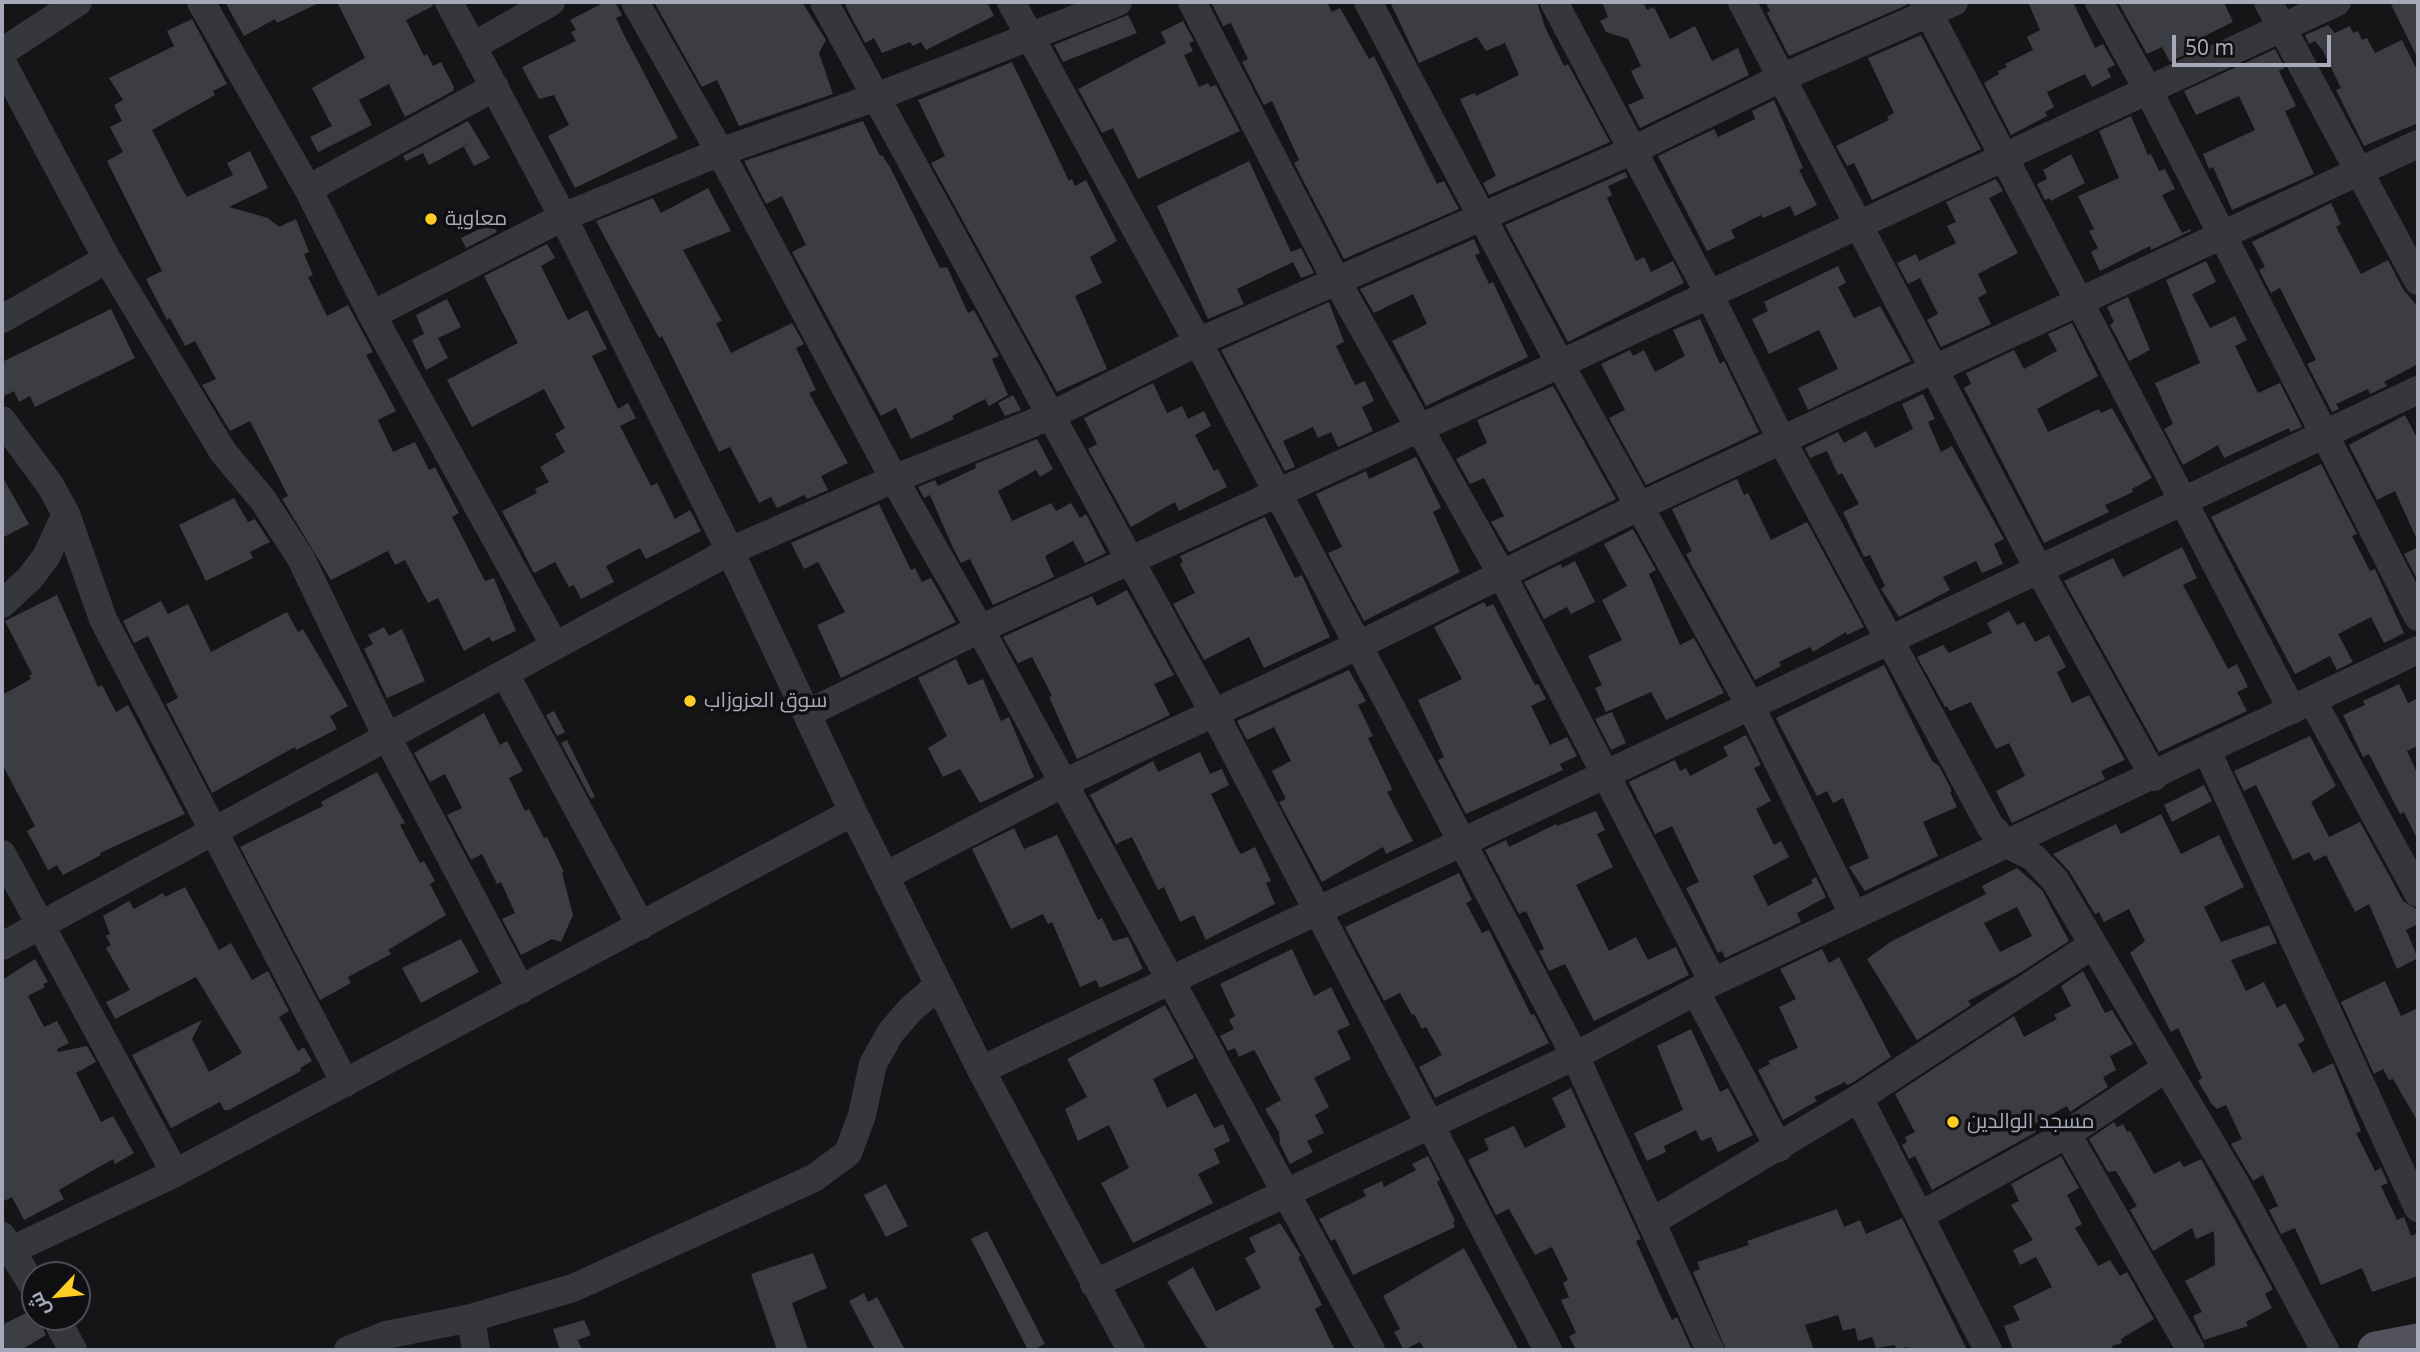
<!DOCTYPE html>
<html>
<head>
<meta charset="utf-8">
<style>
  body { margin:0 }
  #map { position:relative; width:2420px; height:1352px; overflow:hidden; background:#151517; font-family:"Noto Sans",Cairo,sans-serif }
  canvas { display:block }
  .frame { position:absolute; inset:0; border:4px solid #a5a9b9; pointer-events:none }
  .north { position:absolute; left:21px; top:1261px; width:70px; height:70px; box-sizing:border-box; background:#101012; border:2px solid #4c4d55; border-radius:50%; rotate:244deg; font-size:19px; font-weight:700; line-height:28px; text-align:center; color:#a5a9b9 }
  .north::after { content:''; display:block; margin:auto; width:24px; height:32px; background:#ffce25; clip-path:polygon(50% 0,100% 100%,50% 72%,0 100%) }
  .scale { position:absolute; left:2172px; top:35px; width:159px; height:32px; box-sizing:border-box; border:4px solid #a5a9b9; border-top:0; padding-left:9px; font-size:21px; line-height:24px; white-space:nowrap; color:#a5a9b9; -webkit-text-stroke:5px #101012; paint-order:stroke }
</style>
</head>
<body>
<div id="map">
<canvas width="2420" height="1352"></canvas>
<div class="frame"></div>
<div class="north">ش</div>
<div class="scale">50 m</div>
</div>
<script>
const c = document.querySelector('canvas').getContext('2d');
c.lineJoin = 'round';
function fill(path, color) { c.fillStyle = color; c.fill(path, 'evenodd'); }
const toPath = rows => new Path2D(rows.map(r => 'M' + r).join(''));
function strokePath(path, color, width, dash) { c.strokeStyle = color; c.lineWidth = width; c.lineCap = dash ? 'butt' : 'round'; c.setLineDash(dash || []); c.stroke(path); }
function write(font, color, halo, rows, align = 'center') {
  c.font = font + ' "Noto Sans",Cairo,sans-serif'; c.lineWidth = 7; c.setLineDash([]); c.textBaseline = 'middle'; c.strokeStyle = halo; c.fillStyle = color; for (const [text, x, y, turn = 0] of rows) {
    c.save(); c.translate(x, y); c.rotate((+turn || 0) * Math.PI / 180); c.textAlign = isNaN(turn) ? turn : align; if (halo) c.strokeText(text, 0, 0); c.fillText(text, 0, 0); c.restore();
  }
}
fill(toPath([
  [225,2,321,2,277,23,275,19,244,36],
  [337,2,432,2,433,6,406,20,424,56,427,54,433,66,441,62,454,87,453,91,405,117,389,84,359,100,372,125,318,152,310,137,332,126,312,88,365,58],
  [605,2,615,2,622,15,616,18,624,35,678,138,575,188,548,136,569,125,554,95,539,99,522,67,576,41,571,32,576,30,570,20],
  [654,2,802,2,826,40,819,53,833,94,739,126,717,80,702,87],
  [851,2,987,2,994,16,926,50,921,42,913,46,910,42,882,53,874,38,865,43,845,5],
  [1211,2,1327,2,1332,12,1340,8,1369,59,1374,56,1437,184,1444,181,1459,209,1344,259,1294,163,1299,160,1272,101,1264,105,1242,62,1248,59,1231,23,1223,26],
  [1390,2,1537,2,1545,27,1564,66,1568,64,1610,142,1489,195,1483,183,1496,176,1460,99,1475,93,1476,96,1519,75,1505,43,1486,51,1477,37,1419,63],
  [1602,2,1643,2,1647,10,1654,7,1670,39,1695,26,1712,61,1738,48,1749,75,1640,128,1628,105,1644,98,1631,71,1641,66,1628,39,1606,32,1600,21,1608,17],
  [1765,2,1905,2,1907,5,1789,56,1767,13,1770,11],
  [2028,2,2073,2,2095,48,2103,44,2115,65,2107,69,2111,77,2092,87,2085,74,2047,92,2054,107,2045,112,2047,116,2011,135,1984,83,1999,74,1998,71,2007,67,2005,64,2033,50,2027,37,2040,30],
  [2118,2,2224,2,2233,22,2188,44,2192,51,2170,62,2162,47,2147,54],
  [2390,2,2418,2,2418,59],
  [1128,15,1137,33,1063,62,1054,45],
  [192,19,227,84,213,91,215,95,152,130,181,187,187,197,233,175,227,163,250,151,268,188,229,207,268,218,279,227,296,219,309,252,304,254,313,275,308,277,327,316,348,305,373,352,366,355,396,411,378,420,393,452,415,442,429,470,435,467,459,513,452,517,485,581,494,578,516,631,492,642,489,637,464,651,438,598,428,603,405,560,395,565,388,551,331,580,282,499,288,496,250,421,230,431,202,385,216,379,195,341,185,346,170,318,167,320,146,279,162,271,107,161,123,152,110,127,122,121,114,105,123,100,109,78,174,46,167,31],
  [1183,21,1194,41,1189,43,1193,51,1184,55,1199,87,1208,83,1210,87,1216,85,1240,131,1138,179,1113,128,1102,133,1078,89,1166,43,1161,32],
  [2328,25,2335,33,2350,26,2353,33,2358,31,2362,40,2367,38,2375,53,2402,40,2418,72,2418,123,2364,146,2336,90,2341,88,2323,51,2315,41,2309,44,2305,35],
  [1921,35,1981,149,1872,200,1854,163,1847,166,1836,146,1889,120,1887,117,1894,113,1868,58],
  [2275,49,2285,68,2279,71,2296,106,2285,111,2314,174,2232,210,2213,167,2209,169,2203,154,2255,130,2239,96,2196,115,2184,91],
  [1012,62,1069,181,1072,179,1075,186,1086,180,1117,241,1090,257,1102,283,1075,296,1107,369,1057,392,931,163,945,156,918,100],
  [1774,100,1803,168,1799,170,1817,205,1795,216,1790,206,1763,218,1761,215,1731,230,1735,238,1707,251,1658,156,1714,129,1718,137,1755,119,1752,111],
  [2131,116,2148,155,2151,154,2159,171,2165,169,2175,189,2162,195,2182,233,2190,229,2191,231,2151,250,2150,246,2100,271,2091,252,2098,248,2089,231,2094,229,2078,196,2119,178,2099,131],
  [468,121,490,158,474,166,464,147,474,141,429,165,423,153,406,161,403,156],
  [863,121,880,156,882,155,890,167,940,268,947,267,968,313,974,310,999,356,992,359,1008,395,989,406,985,399,952,416,954,419,911,439,896,408,881,416,792,252,806,245,782,196,766,204,744,161],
  [2071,154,2085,183,2051,201,2049,198,2045,200,2037,184,2047,179,2043,170],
  [1249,161,1291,252,1301,248,1314,273,1301,278,1293,262,1237,289,1244,304,1208,319,1157,206],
  [1625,172,1628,177,1608,186,1612,195,1607,198,1636,261,1644,257,1651,272,1673,261,1684,283,1568,342,1505,225],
  [1996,179,2003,191,1989,198,2018,253,1978,274,1987,293,1978,298,1991,324,1941,347,1927,320,1938,314,1920,278,1908,284,1897,263,1916,254,1919,261,1956,243,1947,226,1956,222,1946,202],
  [708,188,731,231,683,250,722,321,716,323,731,353,792,323,804,344,796,348,816,390,809,393,848,463,821,476,828,490,807,499,804,495,777,508,771,497,759,503,730,447,719,452,662,336,659,338,596,221,653,198,661,213],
  [2331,203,2341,224,2336,227,2361,274,2388,260,2403,289,2418,307,2418,364,2384,382,2387,386,2370,394,2368,389,2336,404,2339,409,2332,412,2307,364,2316,360,2280,288,2271,293,2259,270,2265,267,2252,242],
  [492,223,497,232,466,248,461,238],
  [1474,239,1480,253,1475,255,1489,284,1493,282,1528,357,1426,406,1392,341,1427,324,1413,294,1374,313,1360,289],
  [547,244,555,258,541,266,568,320,587,310,607,349,592,356,618,409,628,403,636,418,620,426,651,486,657,483,675,519,690,510,701,531,646,559,640,548,606,566,614,582,581,599,574,585,569,587,555,562,534,573,502,511,537,493,535,489,549,482,540,467,565,452,555,434,565,428,544,389,472,427,447,380,518,343,484,276],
  [2206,261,2216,282,2192,294,2210,328,2235,316,2247,340,2235,346,2258,393,2280,383,2302,427,2290,432,2289,428,2224,458,2218,445,2183,465,2164,429,2173,424,2155,383,2200,363,2166,280],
  [1838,266,1846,283,1838,287,1854,318,1880,306,1911,361,1808,410,1798,388,1838,369,1819,330,1769,354,1752,319,1768,311,1764,302],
  [2128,297,2150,350,2129,361,2110,325,2114,322,2107,307],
  [447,299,461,327,438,338,448,358,426,370,412,340,424,334,416,315],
  [1329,302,1344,342,1336,346,1355,385,1365,381,1374,401,1362,407,1373,431,1338,447,1331,432,1318,438,1313,427,1283,441,1295,467,1285,471,1221,350],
  [111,309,135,358,35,407,30,396,19,402,14,391,2,397,2,362],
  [1700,319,1720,364,1724,361,1759,432,1646,485,1609,418,1625,410,1601,364,1630,350,1633,356,1644,350,1655,372,1685,356,1673,330],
  [2072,323,2098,376,2037,409,2048,432,2099,409,2101,413,2112,408,2152,478,2132,489,2133,492,2105,505,2109,512,2044,543,1964,388,1971,384,1966,373,2014,350,2024,369,2057,351,2048,334],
  [1153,383,1167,413,1182,406,1188,419,1204,411,1211,426,1195,435,1214,471,1218,469,1227,487,1179,511,1175,502,1131,527,1088,449,1097,444,1084,418],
  [1553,386,1616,499,1509,552,1491,522,1504,516,1484,478,1470,484,1456,459,1487,443,1477,420],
  [1923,394,1935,419,1928,422,1941,452,1952,446,2004,539,1994,544,2003,564,1982,573,1976,561,1943,577,1950,590,1899,617,1881,589,1885,586,1870,555,1864,557,1843,512,1859,504,1842,473,1838,475,1827,451,1810,458,1805,448,1838,432,1844,443,1866,431,1875,448,1913,429,1902,404],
  [1013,395,1021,410,1005,416,998,403],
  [2405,415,2418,440,2418,542,2395,491,2377,500,2349,445],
  [1037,439,1053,469,1040,477,1036,470,998,491,1012,521,1051,503,1056,511,1071,503,1080,518,1086,514,1106,553,1085,563,1073,541,1045,556,1054,577,993,605,970,559,961,563,953,548,930,495,924,498,918,487,935,480,938,486,976,468,975,464],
  [1416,457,1441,508,1433,512,1460,572,1364,621,1328,553,1342,547,1316,494,1366,471,1369,479],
  [2321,464,2357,534,2352,536,2370,571,2375,569,2404,633,2384,643,2371,617,2338,634,2353,662,2337,670,2330,656,2295,674,2211,517],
  [2,476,29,524,2,538],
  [1737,479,1744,495,1748,493,1771,540,1807,522,1864,627,1847,635,1846,632,1813,652,1810,647,1779,662,1781,666,1755,680,1692,566,1686,554,1692,551,1672,509],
  [234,498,248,522,255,519,270,542,250,552,253,558,206,581,179,525],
  [879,504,911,570,915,568,922,582,931,578,956,622,841,678,817,625,845,612,818,562,804,569,791,543],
  [1265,517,1295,578,1302,575,1330,637,1264,668,1249,637,1204,660,1173,604,1195,593,1180,564,1183,562,1180,556],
  [1633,529,1656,570,1649,574,1680,645,1694,638,1724,693,1666,720,1651,692,1606,712,1595,688,1602,685,1588,656,1622,640,1602,600,1627,586,1604,544],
  [2182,547,2197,578,2183,585,2228,669,2237,664,2248,687,2237,692,2247,711,2159,752,2064,581,2113,558,2123,577],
  [2418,547,2418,581,2404,554],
  [1575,561,1595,602,1571,614,1567,607,1544,619,1524,582,1561,564,1562,568],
  [1127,590,1174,675,1154,684,1170,715,1077,759,1049,697,1052,696,1032,657,1018,663,1003,637,1092,596,1097,606],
  [57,595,98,687,102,685,116,712,128,705,185,814,100,853,101,855,63,875,57,865,48,870,27,831,35,826,2,764,2,695,31,679,29,676,32,674,5,621],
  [161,601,168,614,188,604,211,652,287,612,298,632,303,629,348,706,330,716,337,729,296,750,295,747,212,793,166,704,178,698,148,636,134,643,123,621],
  [1484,602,1487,607,1493,604,1535,685,1538,684,1546,699,1531,706,1550,745,1567,737,1577,756,1560,764,1563,770,1466,814,1438,760,1444,757,1418,700,1462,679,1434,627],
  [2009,611,2017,625,2024,622,2035,642,2049,635,2066,667,2057,672,2072,703,2089,695,2125,760,2101,771,2105,779,2012,823,1996,791,2025,776,2009,743,1996,749,1971,702,1950,711,1947,706,1945,707,1917,657,1943,645,1949,653,1992,633,1987,623],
  [384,627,389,636,402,629,425,681,387,698,364,649,373,644,368,635],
  [956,659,968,685,983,679,1001,721,1009,717,1034,777,980,803,960,769,943,777,928,748,947,736,918,678],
  [1884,665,1932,761,1939,766,1952,791,1950,792,1957,807,1923,822,1938,856,1865,891,1849,867,1869,858,1843,798,1833,803,1827,791,1817,796,1776,718],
  [1349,670,1366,701,1358,705,1373,736,1368,738,1390,784,1392,790,1387,792,1413,841,1386,854,1383,847,1322,882,1279,802,1286,799,1272,771,1291,761,1274,727,1247,740,1237,721],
  [2399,684,2408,703,2418,698,2418,746,2407,751,2418,775,2418,841,2404,812,2400,814,2369,754,2363,757,2343,715,2365,705,2363,701],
  [554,711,565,732,557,736,546,715],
  [1612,712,1626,743,1611,750,1595,719],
  [484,713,500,745,507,741,523,771,509,778,525,811,529,809,544,838,547,837,564,872,562,873,573,915,561,942,552,939,521,955,502,919,515,913,501,882,497,884,482,854,471,860,447,815,462,808,445,774,430,782,414,753],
  [1746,735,1761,765,1754,768,1771,801,1756,809,1774,845,1781,841,1789,857,1753,876,1768,906,1813,883,1811,880,1816,877,1826,897,1797,913,1801,922,1725,958,1722,951,1718,953,1686,888,1699,882,1672,826,1655,834,1629,782,1675,760,1680,771,1686,768,1690,776,1728,756,1723,747],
  [2310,736,2336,786,2311,802,2329,837,2360,822,2403,901,2418,910,2418,924,2406,930,2418,958,2397,969,2369,904,2355,912,2326,855,2314,861,2309,852,2293,860,2256,785,2244,791,2234,771],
  [567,740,595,797,591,799,561,743],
  [1200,752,1210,774,1222,769,1229,785,1211,794,1238,850,1241,854,1255,847,1271,881,1266,883,1275,904,1206,940,1194,915,1180,922,1164,887,1158,890,1132,837,1116,844,1090,795,1153,761,1158,772],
  [377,772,405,823,400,825,420,863,424,861,435,881,430,884,446,915,388,950,391,954,348,977,351,983,320,1000,240,847,323,806,321,802],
  [2204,785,2212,801,2172,822,2164,805],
  [1596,811,1605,830,1597,834,1613,867,1576,885,1609,951,1636,937,1648,960,1676,947,1689,975,1594,1021,1565,964,1549,971,1539,951,1544,949,1526,911,1519,914,1485,850,1506,840,1509,847,1556,824,1557,826],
  [2161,814,2181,854,2219,835,2244,887,2204,907,2221,942,2269,925,2277,943,2231,960,2246,991,2264,982,2277,1008,2285,1003,2305,1040,2298,1044,2313,1073,2333,1063,2361,1131,2356,1133,2375,1171,2381,1168,2388,1183,2381,1186,2397,1220,2404,1217,2411,1236,2418,1233,2418,1276,2372,1292,2362,1268,2321,1285,2295,1228,2281,1234,2269,1210,2278,1206,2263,1175,2253,1181,2231,1144,2242,1139,2226,1105,2217,1109,2211,1103,2198,1081,2202,1078,2178,1028,2171,1032,2130,953,2145,941,2129,909,2104,922,2099,912,2095,914,2069,871,2053,854,2116,824,2121,834],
  [1014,828,1024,849,1057,835,1098,920,1102,918,1113,941,1128,937,1143,969,1100,988,1096,980,1080,987,1052,922,1048,924,1043,914,1011,929,972,849],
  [2017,868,2042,890,2069,941,2018,974,1968,1001,1971,1005,1917,1040,1867,959,1892,941,1986,894,1982,886],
  [2017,907,2032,936,2000,952,1984,923],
  [1459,873,1472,900,1466,903,1482,933,1489,930,1531,1015,1534,1014,1549,1043,1435,1098,1419,1067,1442,1055,1426,1027,1422,1029,1414,1014,1412,1015,1400,993,1384,1001,1345,927],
  [185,887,219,950,231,943,252,980,268,971,289,1011,279,1017,298,1051,304,1047,312,1061,300,1068,301,1071,229,1110,224,1110,220,1102,171,1128,132,1055,202,1020,192,1039,209,1072,242,1053,196,977,115,1019,106,1002,130,990,106,948,111,945,106,936,110,934,103,916,129,901,134,909,163,893,165,897],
  [461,939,479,972,421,1003,402,968],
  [1292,949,1314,996,1331,987,1350,1025,1337,1031,1351,1059,1314,1078,1329,1107,1315,1115,1324,1133,1307,1141,1313,1152,1290,1164,1280,1144,1279,1132,1265,1109,1281,1100,1256,1053,1254,1050,1239,1057,1235,1048,1228,1051,1220,1036,1234,1029,1229,1020,1235,1016,1220,984],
  [1822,949,1829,963,1839,957,1891,1057,1852,1083,1847,1085,1845,1082,1814,1097,1817,1101,1783,1120,1758,1070,1770,1064,1768,1061,1798,1048,1779,1007,1796,999,1780,969],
  [35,959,48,982,43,984,45,987,28,996,44,1027,57,1021,69,1043,57,1049,58,1052,87,1046,96,1062,76,1073,101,1122,113,1116,134,1153,115,1164,113,1159,59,1190,64,1199,24,1220,12,1197,2,1202,2,980],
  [2083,971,2105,1013,2112,1010,2133,1044,2110,1056,2116,1070,2103,1077,2108,1087,2070,1112,2067,1106,2032,1125,2036,1132,1932,1190,1915,1156,1909,1159,1902,1145,1907,1142,1905,1137,1915,1132,1895,1094,2014,1016,2024,1037,2057,1019,2054,1015,2071,1006,2061,986],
  [2385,981,2401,1016,2418,1008,2418,1122,2393,1079,2389,1080,2383,1069,2374,1074,2341,1002],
  [1165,1005,1194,1058,1153,1079,1167,1108,1196,1093,1214,1128,1223,1124,1230,1141,1214,1149,1220,1163,1198,1174,1213,1203,1133,1243,1101,1183,1129,1168,1109,1125,1078,1141,1065,1109,1087,1097,1067,1059],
  [1691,1029,1720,1092,1728,1088,1753,1135,1718,1152,1711,1137,1701,1141,1696,1130,1664,1146,1666,1152,1647,1161,1634,1133,1683,1110,1657,1046],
  [1571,1088,1641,1239,1636,1241,1660,1294,1672,1320,1677,1317,1692,1350,1576,1350,1569,1336,1576,1333,1561,1300,1569,1297,1563,1283,1568,1280,1552,1247,1535,1255,1509,1209,1496,1215,1468,1160,1489,1150,1484,1139,1514,1126,1525,1148,1566,1127,1552,1098],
  [2114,1122,2117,1127,2123,1124,2127,1132,2130,1131,2154,1174,2180,1161,2184,1167,2201,1159,2273,1289,2265,1294,2272,1308,2246,1322,2248,1326,2204,1340,2193,1316,2202,1312,2185,1281,2215,1265,2214,1231,2196,1239,2192,1228,2153,1251,2130,1210,2137,1206,2116,1171,2108,1172,2089,1139],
  [1428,1156,1440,1180,1437,1182,1455,1221,1453,1222,1455,1227,1353,1275,1335,1239,1331,1241,1319,1219,1366,1196,1363,1190,1382,1181,1384,1187,1416,1170,1412,1164],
  [2061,1156,2079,1188,2067,1195,2082,1224,2075,1228,2098,1266,2110,1260,2120,1276,2127,1272,2154,1319,2121,1339,2122,1343,2112,1346,2114,1350,2013,1350,2004,1326,2020,1320,2013,1306,2052,1287,2036,1257,2020,1265,2013,1250,2033,1240,2011,1205,2019,1201,2011,1184],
  [886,1184,908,1226,886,1237,864,1195],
  [1837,1209,1844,1227,1860,1220,1866,1234,1902,1218,1967,1350,1908,1350,1907,1347,1896,1349,1895,1345,1876,1348,1872,1337,1858,1341,1855,1328,1843,1331,1838,1315,1805,1325,1814,1350,1726,1350,1693,1272,1700,1269,1697,1262,1749,1245,1747,1241],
  [1280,1223,1301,1256,1298,1257,1322,1305,1315,1309,1335,1350,1208,1350,1167,1282,1193,1267,1216,1311,1261,1288,1245,1258,1256,1252,1249,1238],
  [987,1231,1045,1344,1032,1350,1028,1350,971,1239],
  [1464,1248,1519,1350,1425,1350,1420,1342,1404,1350,1394,1332,1400,1329,1383,1296],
  [813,1253,827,1288,792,1303,808,1350,777,1350,751,1274],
  [864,1293,868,1302,877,1297,905,1350,875,1350,849,1301],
  [28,1312,30,1317,38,1317,46,1335,21,1350,2,1350,2,1325],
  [584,1320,591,1335,578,1340,582,1350,560,1350,553,1329]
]), '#3c3d42');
strokePath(toPath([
  [201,2,308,189,372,315,555,646],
  [449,2,563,217,730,551,853,812,981,1070,1131,1350],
  [635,2,720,152,894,479,980,629,1371,1350],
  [824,2,1214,713,1548,1350],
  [1011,2,1198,342,1575,1056,1710,1350],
  [1192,2,1336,280,1502,575,1713,982],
  [1368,2,1560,364,1750,705,1854,916],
  [1554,2,1709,294,1781,439,1990,826,2008,845,2033,857,2055,880,2236,1185,2325,1350],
  [1742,2,2039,570,2154,777],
  [1923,2,2292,710],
  [2099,2,2148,90,2418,617],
  [2268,2,2418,281],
  [473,46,551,2],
  [2,52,78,2],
  [2,62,107,259,223,452,263,500,300,557,387,737,521,990],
  [308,189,495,87],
  [372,315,563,217,720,152,876,97,1118,2],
  [2,319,107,259],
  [2,420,50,485,66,514,103,619,345,1083],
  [2,604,30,578,46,557,66,514],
  [505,674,641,926],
  [2312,700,2418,893],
  [808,713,980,629,1560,364,2337,2],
  [2207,751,2418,1208],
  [2,854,175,1173],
  [885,876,1062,784,1359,645,1640,506,2418,144],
  [2,946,730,551,894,479,1050,416,1198,342,1631,151,1781,78,1954,2],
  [1696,992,1779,1148],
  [981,1070,2418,390],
  [1859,1098,1988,1350],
  [2067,1134,2191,1350],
  [1921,1215,2067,1134,2166,1068],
  [1653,1221,1859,1098,2091,946],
  [2,1236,35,1289],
  [10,1251,175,1173,853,812],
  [1094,1284,1575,1056,1713,982,2418,650],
  [55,1317,73,1350],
  [471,1318,476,1350],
  [348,1350,386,1335,471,1318,573,1288,814,1178,848,1153,862,1115,873,1064,891,1032,911,1009,939,985]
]), '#36363d', 28);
strokePath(toPath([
  [2376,1350,2418,1342]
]), '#51525c', 37);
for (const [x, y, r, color] of [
  [431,219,7,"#ffce25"],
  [690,701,7,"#ffce25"],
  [1953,1122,7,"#ffce25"]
]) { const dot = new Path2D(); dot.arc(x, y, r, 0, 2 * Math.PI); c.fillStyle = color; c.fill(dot); strokePath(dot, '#101012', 2.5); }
write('21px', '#a5a9b9', '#101012', [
  ["معاوية",445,219],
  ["سوق العزوزاب",704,701],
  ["مسجد الوالدين",1967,1122]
], 'left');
</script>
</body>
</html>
